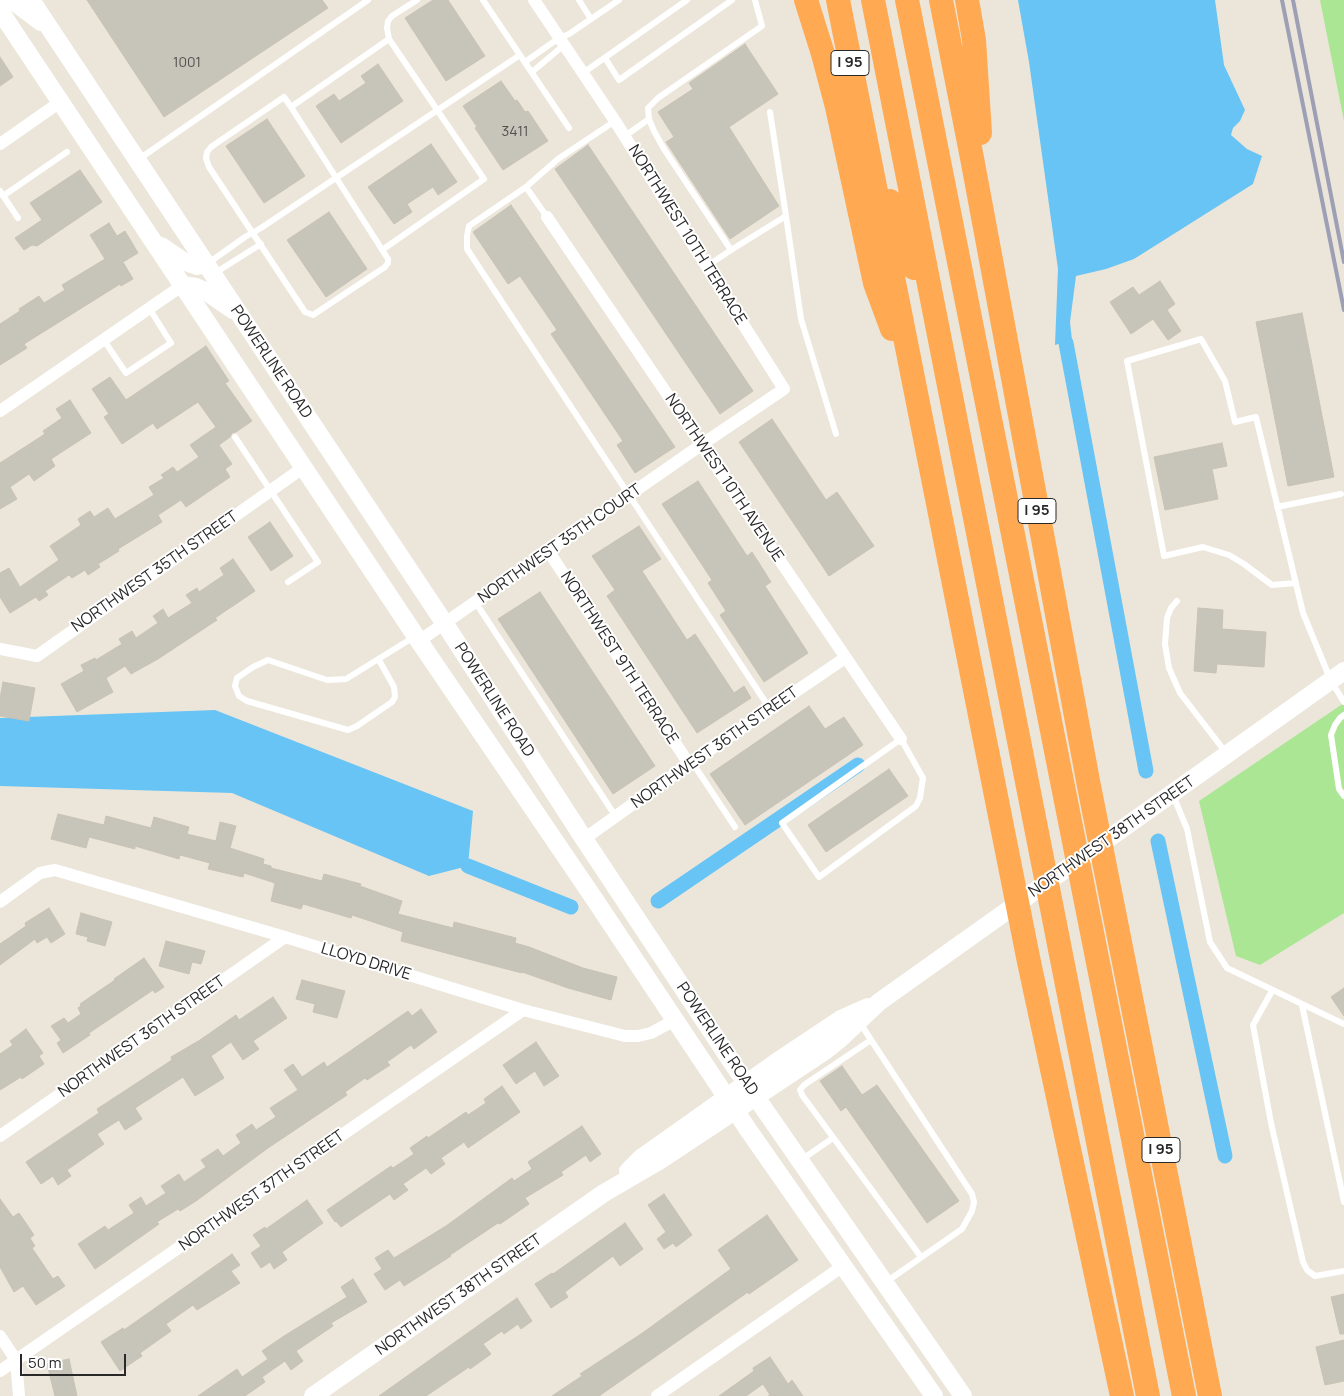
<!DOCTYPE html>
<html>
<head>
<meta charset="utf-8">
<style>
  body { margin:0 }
  #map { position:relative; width:1344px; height:1396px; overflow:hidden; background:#ece6da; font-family:Manrope,sans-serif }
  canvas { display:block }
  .scale { position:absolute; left:20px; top:1354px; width:106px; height:22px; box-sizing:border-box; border:2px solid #292929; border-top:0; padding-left:6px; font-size:15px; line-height:18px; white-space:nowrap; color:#292929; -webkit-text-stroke:4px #fff; paint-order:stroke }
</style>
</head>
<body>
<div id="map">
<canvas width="1344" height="1396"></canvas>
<div class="scale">50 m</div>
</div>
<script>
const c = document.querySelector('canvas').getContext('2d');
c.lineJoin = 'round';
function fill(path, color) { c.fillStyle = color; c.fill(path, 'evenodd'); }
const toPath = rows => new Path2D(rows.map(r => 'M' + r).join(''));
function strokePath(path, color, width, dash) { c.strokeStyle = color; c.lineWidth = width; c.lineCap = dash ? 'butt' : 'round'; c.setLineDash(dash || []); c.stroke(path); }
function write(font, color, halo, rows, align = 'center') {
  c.font = font + ' Manrope,sans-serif'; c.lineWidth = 4; c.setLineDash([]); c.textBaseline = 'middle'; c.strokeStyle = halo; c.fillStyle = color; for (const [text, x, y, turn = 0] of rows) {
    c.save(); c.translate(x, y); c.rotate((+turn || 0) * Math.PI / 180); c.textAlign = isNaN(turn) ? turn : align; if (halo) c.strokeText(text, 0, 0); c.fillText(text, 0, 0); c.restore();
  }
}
fill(toPath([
  [1320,0,1344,0,1344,121],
  [1344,703,1344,913,1260,965,1236,956,1199,801]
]), '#aae694');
fill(toPath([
  [1018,0,1215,0,1224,65,1245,110,1240,121,1233,128,1231,135,1247,149,1262,156,1253,184,1134,259,1106,269,1076,276,1070,322,1072,340,1055,345,1058,269,1029,62],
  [215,710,473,811,468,866,429,876,232,793,0,786,0,718]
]), '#68c4f4');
strokePath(toPath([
  [1066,343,1146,771],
  [1158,841,1225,1156],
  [468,866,571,907],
  [658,901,858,765]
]), '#68c4f4', 15);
const building = toPath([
  [87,0,322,0,328,8,164,117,87,0],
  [433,0,448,0,485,56,446,81,405,18,433,0],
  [745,44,778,94,729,127,779,206,730,239,666,142,674,137,658,112,693,89,689,83,745,44],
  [0,57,13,77,0,86,0,57],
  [378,64,403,101,341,143,316,106,334,94,339,101,366,83,361,76,378,64],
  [501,81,515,101,517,100,525,112,528,111,548,141,503,170,475,128,477,127,463,106,501,81],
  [267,119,305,176,264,203,226,146,267,119],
  [431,144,457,182,438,195,433,187,407,204,412,212,394,224,368,187,431,144],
  [588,145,753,391,720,414,555,169,588,145],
  [80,170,102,202,37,246,32,245,24,250,15,238,42,220,30,203,80,170],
  [511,205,675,447,635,473,617,445,623,441,551,334,557,330,520,276,508,284,473,232,511,205],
  [329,212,367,269,326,297,287,240,329,212],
  [109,223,117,236,125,231,138,253,123,262,133,279,121,286,120,284,24,344,27,348,0,365,0,324,20,311,19,309,39,296,44,303,65,290,62,285,105,259,90,235,109,223],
  [1160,281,1175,304,1167,310,1181,331,1168,340,1153,319,1131,334,1110,302,1133,287,1139,295,1160,281],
  [1302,313,1334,477,1288,486,1256,322,1302,313],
  [206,346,229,381,225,383,252,421,236,432,232,433,230,437,219,445,232,464,225,469,230,477,186,507,181,500,158,515,162,522,118,549,119,551,98,564,100,567,88,575,85,570,72,578,69,575,45,591,48,595,39,601,36,597,10,613,0,597,0,573,9,568,20,587,59,560,50,546,81,525,78,519,90,511,94,517,108,508,115,519,154,495,149,487,164,478,161,475,173,467,177,472,199,457,190,445,216,427,198,402,157,429,153,423,122,444,104,417,109,414,92,389,110,377,126,400,206,346],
  [70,400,91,433,51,459,55,466,34,481,29,474,10,487,17,499,0,509,0,463,45,434,43,431,62,418,56,409,70,400],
  [772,419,826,500,837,492,874,546,829,576,739,442,772,419],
  [1222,443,1227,466,1212,469,1218,499,1165,510,1154,457,1222,443],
  [698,481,747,556,752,552,771,582,765,586,808,653,764,682,720,615,726,611,708,583,712,580,662,504,698,481],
  [270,522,293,556,271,571,248,537,270,522],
  [639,526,661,559,642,571,687,640,695,634,734,693,744,686,751,698,697,733,607,596,615,590,592,556,639,526],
  [233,559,255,591,215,618,217,620,158,659,131,674,125,666,106,678,113,692,77,712,61,684,84,671,81,665,95,658,96,660,122,644,119,639,132,631,136,638,158,623,153,616,163,609,168,618,192,603,186,595,197,588,199,592,224,575,220,568,233,559],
  [540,592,655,766,613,794,498,619,540,592],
  [1198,608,1223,610,1222,629,1266,632,1264,667,1217,664,1216,673,1194,671,1198,608],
  [3,682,35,688,29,721,0,716,0,699,3,682],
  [809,706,825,729,844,717,863,745,745,825,710,774,809,706],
  [889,769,908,796,826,852,808,825,889,769],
  [58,814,104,825,106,816,151,828,154,817,189,827,187,834,216,841,220,822,236,826,230,848,264,859,263,864,271,866,271,868,322,881,324,874,361,884,360,886,402,901,398,914,453,928,454,922,516,938,515,943,529,947,583,968,617,977,611,1000,568,988,522,972,522,973,491,965,401,941,403,932,352,915,351,918,303,904,301,909,271,901,275,883,244,873,243,877,208,869,210,863,180,855,179,859,135,846,135,849,89,837,86,848,51,839,58,814],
  [49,908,65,934,51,943,47,937,37,943,35,939,0,965,0,944,26,926,25,923,49,908],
  [81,913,112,922,105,946,87,941,88,937,76,934,81,913],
  [166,941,205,951,201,964,192,962,189,974,159,966,166,941],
  [144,958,164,987,155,993,153,990,89,1033,90,1035,63,1053,57,1043,61,1040,51,1026,64,1018,68,1023,81,1014,78,1008,81,1006,80,1004,115,980,114,979,144,958],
  [302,980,345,991,337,1018,313,1012,315,1004,296,999,302,980],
  [1344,988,1344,1016,1331,997,1344,988],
  [273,997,287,1018,253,1041,259,1049,243,1060,231,1042,211,1056,224,1078,195,1096,183,1077,135,1108,142,1119,125,1130,119,1120,97,1134,104,1144,67,1170,71,1176,58,1185,53,1176,41,1184,26,1162,99,1113,97,1109,172,1060,171,1057,200,1040,236,1015,239,1020,273,997],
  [421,1009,437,1032,414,1049,411,1045,387,1062,390,1065,367,1080,365,1078,345,1092,347,1095,268,1148,196,1201,180,1211,178,1209,157,1222,159,1224,95,1269,78,1244,105,1226,108,1230,134,1213,129,1205,141,1197,146,1206,166,1193,161,1186,179,1174,184,1182,206,1167,201,1160,218,1149,223,1156,241,1143,236,1135,252,1124,256,1130,276,1117,270,1108,298,1090,284,1070,293,1064,302,1077,324,1062,327,1067,408,1011,412,1016,421,1009],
  [26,1029,43,1053,39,1056,44,1064,22,1079,21,1077,0,1090,0,1054,13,1045,10,1041,26,1029],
  [536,1042,559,1076,544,1086,535,1071,516,1084,503,1065,536,1042],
  [842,1066,862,1095,877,1085,959,1201,927,1223,846,1107,841,1111,820,1081,842,1066],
  [502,1086,520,1112,468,1148,464,1142,441,1158,445,1164,431,1174,426,1168,403,1184,408,1190,394,1200,390,1194,341,1227,336,1221,335,1222,327,1210,391,1166,393,1168,414,1154,410,1148,427,1136,428,1138,466,1112,468,1115,486,1103,484,1099,502,1086],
  [582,1126,601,1154,590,1162,586,1155,561,1172,563,1175,525,1198,529,1204,500,1224,498,1223,450,1255,451,1256,404,1286,400,1280,385,1290,374,1274,382,1269,375,1258,388,1250,394,1258,446,1226,512,1178,514,1181,532,1169,528,1162,582,1126],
  [664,1194,692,1235,676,1247,673,1243,664,1249,657,1239,666,1232,648,1205,664,1194],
  [0,1199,13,1217,19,1213,34,1235,30,1238,35,1246,32,1248,53,1279,58,1276,65,1286,36,1305,23,1286,14,1292,0,1267,0,1199],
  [307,1200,323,1223,282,1252,287,1260,274,1269,270,1262,261,1268,251,1253,261,1246,253,1235,265,1227,266,1229,307,1200],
  [767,1215,798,1260,749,1294,748,1292,599,1396,552,1396,582,1376,580,1374,641,1334,731,1269,718,1250,767,1215],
  [625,1223,643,1249,620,1266,613,1256,565,1292,568,1297,551,1308,535,1284,552,1273,553,1274,625,1223],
  [232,1254,240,1265,231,1271,240,1283,197,1310,193,1305,166,1324,171,1331,140,1353,142,1356,120,1371,101,1342,123,1328,124,1330,232,1254],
  [353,1279,367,1302,331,1323,333,1326,296,1351,303,1361,291,1370,285,1361,262,1377,265,1382,245,1396,198,1396,237,1369,242,1377,268,1359,262,1351,284,1336,347,1297,341,1287,353,1279],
  [1344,1294,1344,1334,1340,1334,1331,1297,1344,1294],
  [517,1298,532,1321,521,1329,518,1324,504,1334,502,1331,483,1344,491,1354,470,1369,469,1367,426,1396,379,1396,517,1298],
  [1344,1340,1344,1381,1325,1385,1316,1347,1344,1340],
  [770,1357,788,1384,792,1380,803,1396,768,1396,770,1395,763,1384,746,1396,719,1396,754,1371,753,1368,770,1357],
  [69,1359,77,1396,55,1396,47,1364,69,1359]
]);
fill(building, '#c7c4b9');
strokePath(building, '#c8c2b4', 1);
strokePath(toPath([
  [483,0,569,128],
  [579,0,591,19],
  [605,58,619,80,732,0],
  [525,62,559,38,569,34,619,0],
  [532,72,564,45],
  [583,73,687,0],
  [291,107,388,259,388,263,385,267,313,315,305,312,209,167,206,158,207,152,211,147,284,97,291,107,389,39,387,28,388,21,392,16,417,0],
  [649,119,654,131,664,149,731,250,707,266],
  [625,136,649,119,648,108,658,98,762,26,755,0],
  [139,159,368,0],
  [526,187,558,159,615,121],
  [0,191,18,218],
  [3,196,67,152],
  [786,216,801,319,836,434],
  [547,217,526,187,469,226,467,236,467,249,770,709],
  [382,250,484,179,389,39],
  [731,250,786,216,770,112],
  [207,264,245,237,261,228,520,55],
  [215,273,261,244],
  [103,339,126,373,171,343,149,308],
  [235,437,318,562,288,582],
  [1277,507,1341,494],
  [1296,583,1272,585,1244,564,1229,555,1203,547,1164,556,1127,361,1201,339,1225,381,1235,422,1256,417,1303,613,1331,681,1344,702],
  [1177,601,1171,608,1167,618,1165,644,1169,668,1180,693,1227,754],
  [476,603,616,817],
  [379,660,394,687,395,697,392,702,357,726,348,730,247,701,239,696,235,686,237,678,253,667,268,660,327,680,346,679,414,637],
  [1344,715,1340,718,1335,725,1331,735,1339,789,1344,796],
  [901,739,923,778,920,798,916,806,819,877,782,823,901,739],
  [692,762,735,827],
  [1173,795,1187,829,1210,942,1227,968,1344,1024],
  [1272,991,1253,1025,1271,1123,1303,1262,1307,1270,1315,1276,1344,1271],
  [1302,1005,1344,1202],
  [860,1023,972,1194,974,1202,972,1211,962,1229,886,1282],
  [871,1040,804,1085,800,1090,802,1095,921,1257],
  [801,1160,833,1138]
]), '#fff', 6);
strokePath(toPath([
  [0,144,60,102],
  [547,217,901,739],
  [0,411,183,285],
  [549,552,689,764],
  [419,641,701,445,784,389,615,121,534,0],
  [0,649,37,656,304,467],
  [584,839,689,764,845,658],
  [0,902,40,873,55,870,285,937,523,1010,625,1036,638,1036,651,1033,675,1020],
  [0,1136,285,937],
  [0,1336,16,1360,19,1396],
  [0,1371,523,1010],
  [657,1396,843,1266]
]), '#fff', 12);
strokePath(toPath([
  [7,0,17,4,41,22],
  [31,0,445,624,584,839,733,1064,963,1396],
  [0,11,419,641,591,894,749,1131,934,1396],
  [161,246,183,261,197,266,207,264],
  [183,285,196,287,207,292,233,310],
  [628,1171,641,1158,775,1063,841,1019,868,1007],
  [313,1396,604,1193,659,1161,825,1051,840,1039,879,1002,1344,671]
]), '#fff', 18);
strokePath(toPath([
  [806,0,823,54,837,107,875,283,892,329],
  [838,0,1029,962,1122,1396],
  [873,0,1148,1396],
  [907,0,1184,1396],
  [941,0,972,158,1089,786,1210,1396],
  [967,0,974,40,980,133],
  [890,201,914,268]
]), '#ffaa53', 24);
strokePath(toPath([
  [1282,0,1344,310],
  [1293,0,1344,262]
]), '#9d9fb5', 4);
write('14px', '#50504d', null, [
  ["1001",187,63],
  ["3411",515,132]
]);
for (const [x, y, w] of [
  [850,63,38],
  [1037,511,38],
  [1161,1150,38]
]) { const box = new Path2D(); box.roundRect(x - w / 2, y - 12.5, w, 25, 4); c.fillStyle = '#fff'; c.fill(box); strokePath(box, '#292929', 1); }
write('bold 15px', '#292929', null, [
  ["I 95",850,63],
  ["I 95",1037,511],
  ["I 95",1161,1150]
]);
write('16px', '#292929', '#fff', [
  ["NORTHWEST 10TH TERRACE",687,235,58],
  ["POWERLINE ROAD",271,362,56],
  ["NORTHWEST 10TH AVENUE",724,478,56],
  ["NORTHWEST 35TH COURT",560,544,-35],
  ["NORTHWEST 35TH STREET",155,572,-35],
  ["NORTHWEST 9TH TERRACE",619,658,57],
  ["POWERLINE ROAD",494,700,57],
  ["NORTHWEST 36TH STREET",715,748,-35],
  ["NORTHWEST 38TH STREET",1112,837,-35],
  ["LLOYD DRIVE",366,962,17],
  ["NORTHWEST 36TH STREET",142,1037,-35],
  ["POWERLINE ROAD",717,1039,56],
  ["NORTHWEST 37TH STREET",262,1191,-35],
  ["NORTHWEST 38TH STREET",459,1295,-35]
]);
</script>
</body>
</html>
